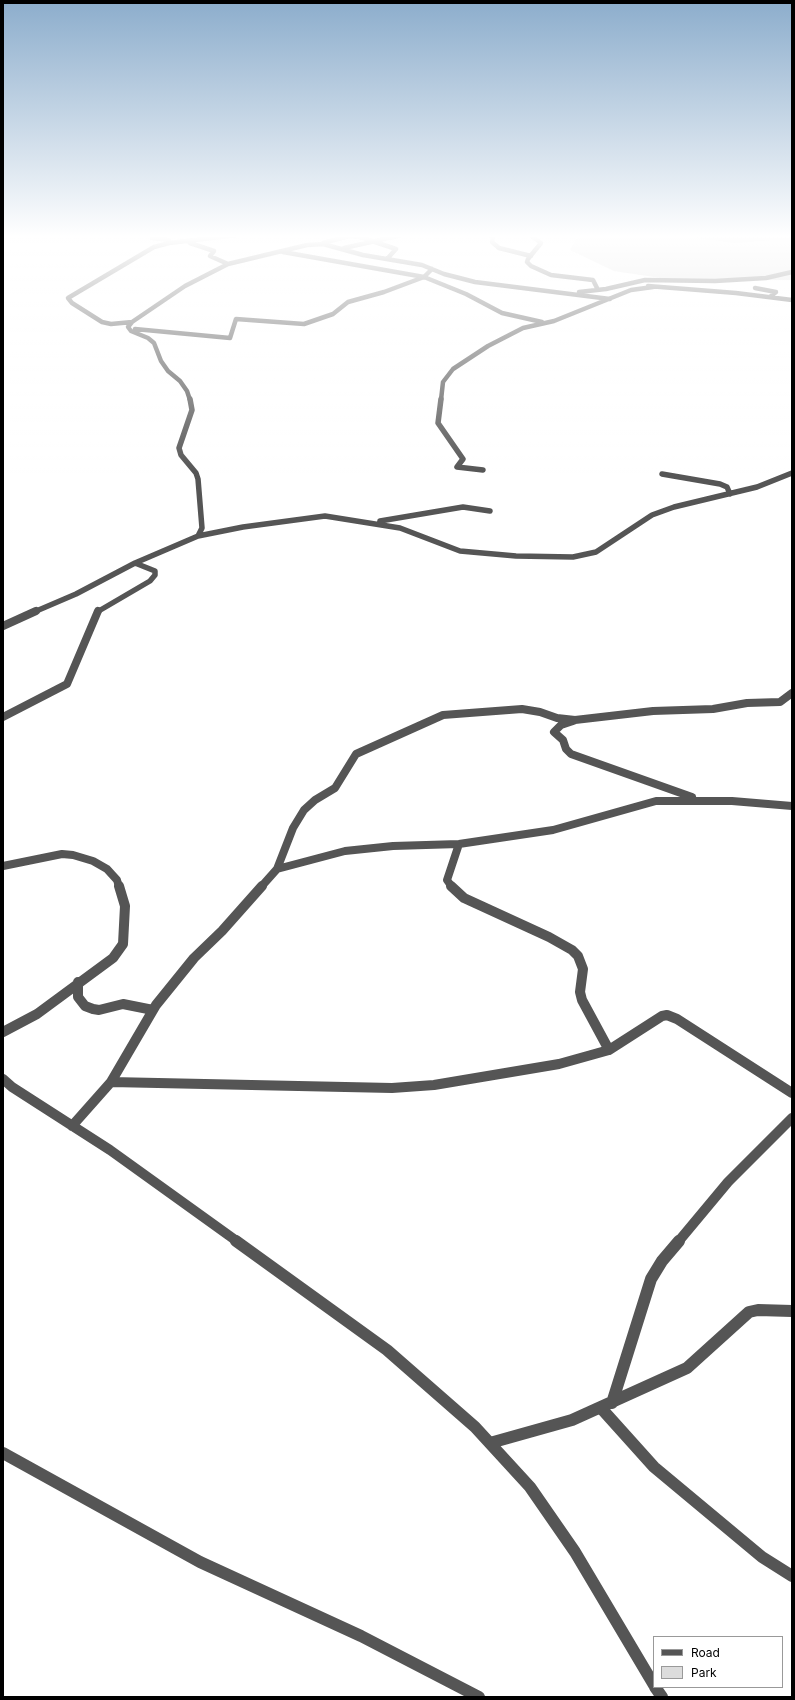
<!DOCTYPE html>
<html>
<head>
<meta charset="utf-8">
<style>
  body { margin:0 }
  #map { position:relative; width:795px; height:1700px; overflow:hidden; background:#fff; font-family:Inter,sans-serif }
  canvas { display:block }
  .frame { position:absolute; inset:0; border:4px solid #000; pointer-events:none }
  .legend { position:absolute; left:653px; top:1636px; width:130px; height:52px; box-sizing:border-box; background:#fff; border:1px solid #999; margin:0; padding:5px 7px; list-style:none; font-size:12px; color:#000 }
  .legend li { display:flex; align-items:center; gap:8px; height:20px }
  .legend b { width:20px; border:1px solid #999 }
</style>
</head>
<body>
<div id="map">
<canvas width="795" height="1700"></canvas>
<div class="frame"></div>
<ul class="legend">
<li><b style="height:5px;background:#555"></b>Road</li>
<li><b style="height:11px;background:#dcdcdc"></b>Park</li>
</ul>
</div>
<script>
const c = document.querySelector('canvas').getContext('2d');
c.lineJoin = 'round';
function fill(path, color) { c.fillStyle = color; c.fill(path, 'evenodd'); }
const toPath = rows => new Path2D(rows.map(r => 'M' + r).join(''));
function strokePath(path, color, width, dash) { c.strokeStyle = color; c.lineWidth = width; c.lineCap = dash ? 'butt' : 'round'; c.setLineDash(dash || []); c.stroke(path); }
fill(toPath([
  [573,235,792,235,792,280,674,280,614,271,570,250,577,238]
]), '#dcdcdc');
fill(toPath([
  [692,235,715,235,734,237,792,235,792,239,734,243,697,238,692,235]
]), '#a3a3a3');
strokePath(toPath([
  [489,235,493,237,492,242,499,248,531,256],
  [530,235,541,243,528,259,527,262,531,266,551,275,593,280,598,290],
  [152,238,169,240],
  [190,243,214,251,210,256,228,264],
  [323,243,349,236,360,237,396,249,387,259],
  [344,248,402,235],
  [283,252,424,277,466,294,502,313,542,322],
  [648,286,736,293,792,300],
  [755,288,776,292,770,297],
  [579,292,606,289,645,280,715,281,766,278,792,272],
  [132,322,111,324,102,322,72,303,68,298,154,247,169,243,238,235],
  [135,329,230,338,236,319,304,324,333,314,348,302,384,292,424,277,432,269],
  [190,400,187,391,180,381,168,371,161,361,154,343,148,338,131,331,128,327,132,322,185,286,228,264,307,245,323,244,363,255,422,265,444,274,475,282,610,299],
  [441,400,443,382,453,369,488,346,523,328,554,321,631,290,653,287]
]), '#555', 4.5);
strokePath(toPath([
  [190,399,192,410,179,448,181,455,196,473,198,479,202,528,198,536],
  [441,399,438,423,463,459,457,467,483,470],
  [662,474,720,484,727,487,730,494],
  [380,521,463,507,490,511],
  [34,612,76,594,135,563,198,536,243,527,325,516,400,528,460,551,516,556,573,557,596,552,652,515,674,507,757,487,792,473],
  [97,612,150,581,155,575,155,571,135,563]
]), '#555', 5.5);
strokePath(toPath([
  [3,626,36,611],
  [3,717,67,684,98,611],
  [573,721,561,725,554,732,563,740,566,749,571,754,692,797],
  [3,866,62,854,73,855,93,861,107,869,117,880,119,887],
  [277,869,345,851,393,846,459,844,553,830,656,801,732,801,792,806],
  [261,887,277,869,293,828,304,810,315,800,335,788,356,754,443,715,522,709,540,712,557,718,575,720,653,711,713,709,747,703,780,702,792,693],
  [452,887,447,880,459,844]
]), '#555', 8);
strokePath(toPath([
  [451,886,464,898,549,937,572,950,578,956,583,969,580,992,582,1000,609,1050],
  [78,982,78,997,85,1006,93,1009,99,1010,123,1004,153,1010],
  [3,1032,37,1014,113,958,123,944,125,906,119,886],
  [3,1079,12,1087,110,1150,238,1242],
  [111,1082,392,1088,434,1085,559,1064,609,1050,662,1016,667,1015,677,1019,792,1093],
  [72,1126,111,1082,156,1005,194,958,222,931,262,886],
  [678,1242,728,1182,792,1118]
]), '#555', 10);
strokePath(toPath([
  [236,1241,387,1350,475,1427,530,1487,575,1552,654,1685],
  [612,1403,651,1279,662,1261,679,1241],
  [601,1408,654,1467,762,1557,792,1576],
  [490,1443,572,1420,687,1368,749,1312,758,1310,792,1311],
  [3,1453,200,1562,361,1636,479,1697],
  [655,1687,662,1697]
]), '#555', 12);
const sky = c.createLinearGradient(0, 0, 0, 473);
sky.addColorStop(0, '#8cadcc');
sky.addColorStop(0.5, '#fff');
sky.addColorStop(1, '#ffffff00');
c.fillStyle = sky;
c.fillRect(0, 0, 795, 473);
</script>
</body>
</html>
